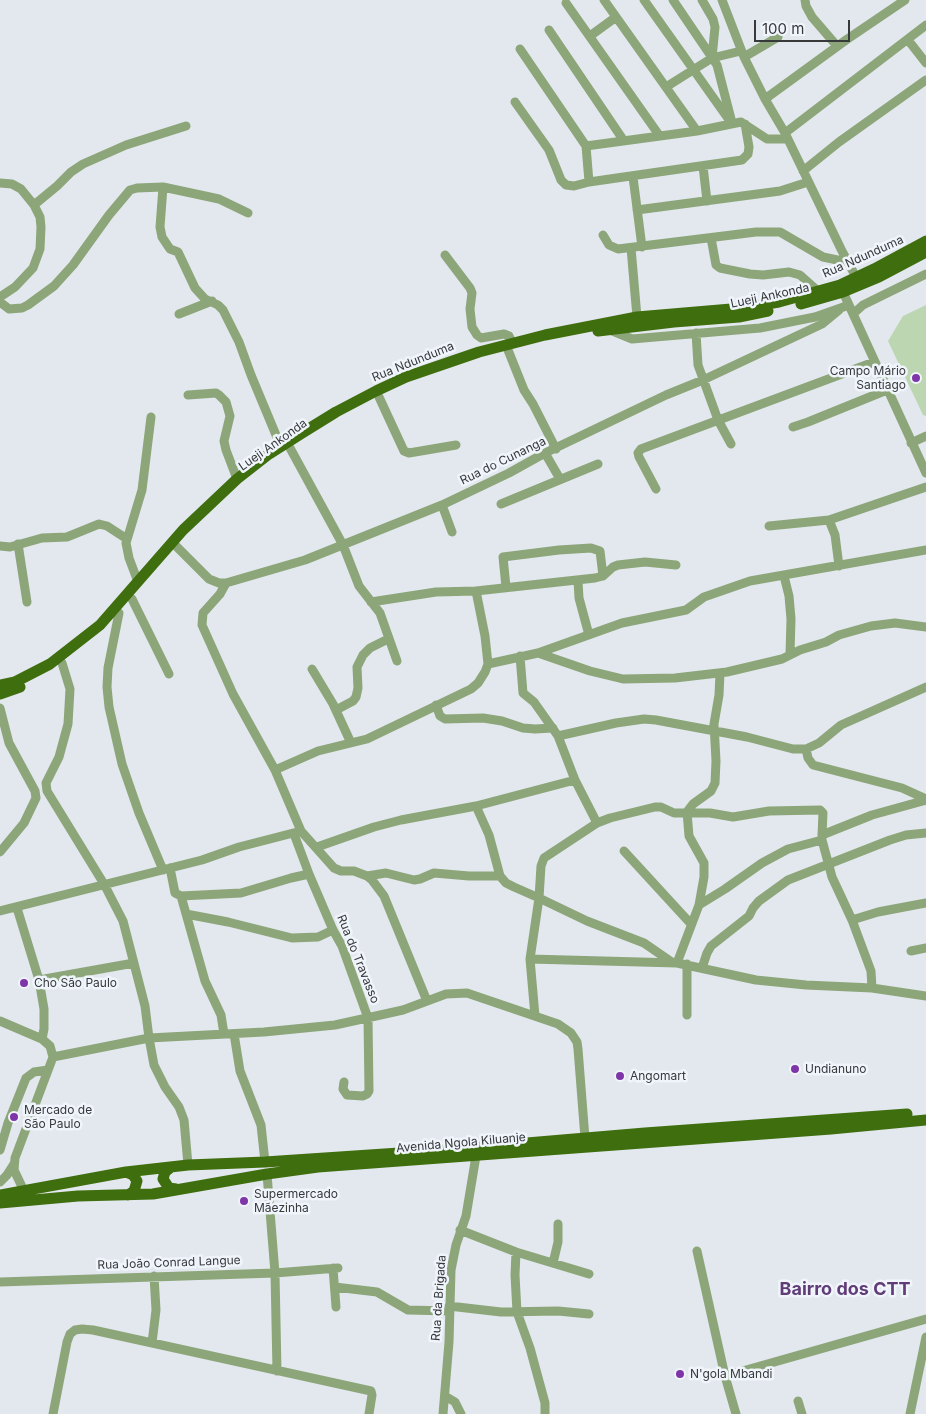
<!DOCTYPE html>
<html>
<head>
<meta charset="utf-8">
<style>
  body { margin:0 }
  #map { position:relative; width:926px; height:1414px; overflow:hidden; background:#e3e8ee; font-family:Inter,sans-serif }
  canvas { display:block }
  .scale { position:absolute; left:754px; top:20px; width:96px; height:22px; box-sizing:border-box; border:2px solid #37393b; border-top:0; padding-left:6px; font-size:15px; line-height:18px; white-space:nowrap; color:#37393b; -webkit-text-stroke:4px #f0f5fc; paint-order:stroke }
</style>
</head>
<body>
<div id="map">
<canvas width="926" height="1414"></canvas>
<div class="scale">100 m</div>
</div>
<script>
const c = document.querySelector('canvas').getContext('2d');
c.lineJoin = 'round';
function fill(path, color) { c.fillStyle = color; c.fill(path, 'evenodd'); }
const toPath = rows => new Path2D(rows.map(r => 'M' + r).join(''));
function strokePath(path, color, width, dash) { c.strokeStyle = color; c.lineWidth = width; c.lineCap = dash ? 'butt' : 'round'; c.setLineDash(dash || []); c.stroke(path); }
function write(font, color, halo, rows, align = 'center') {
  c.font = font + ' Inter,sans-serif'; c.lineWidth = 5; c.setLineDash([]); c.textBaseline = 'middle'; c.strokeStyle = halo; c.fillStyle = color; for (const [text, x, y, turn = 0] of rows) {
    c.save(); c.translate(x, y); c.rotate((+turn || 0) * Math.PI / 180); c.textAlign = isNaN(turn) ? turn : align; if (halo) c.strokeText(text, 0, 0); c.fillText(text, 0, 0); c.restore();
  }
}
fill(toPath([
  [926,305,926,416,923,415,888,341,903,316]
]), '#bcd6b2');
strokePath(toPath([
  [604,0,697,131],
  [644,0,732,124],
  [673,0,717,65,731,119],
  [702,0,713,19,715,27,712,58],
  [722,0,744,57,765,99,785,133,841,249,856,277],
  [805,0,806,6,812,17,837,46],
  [566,3,659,135],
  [549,30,624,141],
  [590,36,616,17],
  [908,40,926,63],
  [520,49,586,146,589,182],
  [744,57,778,37],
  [666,87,712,58,741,51],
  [765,99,846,40,905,0],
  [515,102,549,150,561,180,566,185,574,186,589,182,742,160,748,154,749,147,745,124],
  [785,133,926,25],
  [586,146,697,131,741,122,767,139,788,139],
  [703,166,707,201],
  [803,171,839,142,926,80],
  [633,177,642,247],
  [0,183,12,184,21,189,34,205,40,217,41,227,40,249,33,268,15,287,0,297],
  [163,187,160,227,162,237,170,249,178,252,195,288,205,299,218,305,223,310,239,342,251,375,281,447],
  [34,205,57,186,71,172,83,164,126,145,186,126],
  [637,210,780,191,808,182],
  [603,235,609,245,618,249,756,232,780,232,823,257,847,262],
  [711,238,716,265,720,268,750,274,763,275,789,272,800,275,818,291],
  [631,248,637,317],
  [445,255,470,288,472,293,470,309,472,327,477,335,481,338,504,334,509,336,512,342],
  [843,292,926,473],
  [0,302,9,309,22,308,28,305,54,286,73,265,109,215,130,190,137,188,163,187,219,199,248,213],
  [179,314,212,301],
  [853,314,863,305,926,274],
  [610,330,632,339,760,328,815,317,849,305],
  [696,333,698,365,718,420,731,444],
  [508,350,524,390,533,404,556,449],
  [188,395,216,393,219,395,226,402,230,416,224,441,226,450,237,479],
  [379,397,404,451,409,453,456,445],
  [793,427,808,422,887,390],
  [911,443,926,436],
  [290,448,343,545,359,586,380,613,397,661],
  [545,453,560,479],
  [656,489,639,457,638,453,641,449,874,362],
  [501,504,598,464],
  [442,505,452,532],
  [829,520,835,535,839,566],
  [769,526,829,520,926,487],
  [18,544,27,602],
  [0,546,10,547,42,538,67,537,99,524,107,526,127,539],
  [176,546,209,579,219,583,226,583,305,560,442,505,509,473,545,453,666,395,703,380,822,324,839,310],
  [784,576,789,596,791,619,790,654],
  [578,581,579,598,589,635],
  [138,582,129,558,126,543,142,490,151,417],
  [226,583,220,594,203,613,202,625,233,694,275,770,301,831,334,868,341,871,354,871,367,876,372,880,384,896,427,1001],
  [506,587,503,557,559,550,591,548,600,551,603,576],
  [132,599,169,674],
  [371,602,436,592,476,591],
  [119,613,108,668,107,687,109,707,122,764,139,813,163,870],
  [538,653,590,671,623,679,675,678,727,672,782,659,800,650,826,642,839,635,871,626,895,623,926,627],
  [520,656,523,693,534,702,558,736,575,780,597,823],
  [62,663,70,689,68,724,59,757,46,783,47,791,104,884,123,921,145,1006,149,1038,154,1065,165,1087,179,1107,184,1120,188,1165],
  [488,664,538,653,622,623,686,610,704,597,750,581,926,550],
  [312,669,333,704,351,743],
  [436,705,440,716,445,719,483,718,502,721,523,728,535,729,553,728],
  [0,708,9,743,35,791,36,798,24,823,0,852],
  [336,710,353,701,356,697,358,688,357,667,363,655,370,648,388,639],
  [558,736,616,723,644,719,656,720,747,737,793,749,806,749,819,743,841,725,926,687],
  [806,749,808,758,813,765,902,788,926,799],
  [275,770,318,751,367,739,471,689,478,683,485,672,488,664,485,636,476,591,595,578,603,576,613,567,618,565,645,562,676,565],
  [476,806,489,835,500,876,506,883,514,887,539,898,530,959],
  [294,834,309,874,333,930,342,946,368,1018,369,1091,367,1094,363,1096,347,1095,343,1089,344,1082],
  [822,840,832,877,852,920,871,971,872,988],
  [317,847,374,827,401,820,476,806,575,780],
  [624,851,691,924],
  [170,868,175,893,181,896],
  [367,876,386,873,414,880,420,879,434,873,469,876,500,876],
  [699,905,704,877,704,863,689,836,687,812,693,804,711,791,715,783,716,761,714,724,719,695,720,673],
  [17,908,39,980,44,1009,44,1029,42,1039],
  [0,911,202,860,239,847,301,831],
  [186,914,228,922,292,938,318,937,333,930],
  [852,920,878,912,926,903],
  [911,951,926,948],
  [673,963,644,943,587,921,539,898,541,866,544,858,597,823,610,818,655,807,661,807,674,813,710,813,733,817,769,811,820,810,823,813,822,835],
  [677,963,699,905,725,889,762,863,788,849,822,840,822,835,872,815,926,800],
  [687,964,687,1015],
  [702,968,707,953,711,946,749,916,753,908,759,901,788,880,890,840,906,835,926,833],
  [39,980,134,963],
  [535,1016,530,959,677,963,756,980,806,985,872,988,926,996],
  [0,1021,42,1039,50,1046,53,1057,15,1158,14,1170,24,1191],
  [224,1034,221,1015,205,981,181,896,241,893,291,878,309,874],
  [234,1034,240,1071,261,1125,265,1162],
  [53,1057,149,1038,264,1032,335,1025,403,1010,446,994,467,993,558,1024,571,1033,577,1042,578,1049,585,1138],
  [0,1150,8,1123,26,1078,34,1072,48,1070],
  [267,1174,275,1273,277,1371],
  [0,1182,7,1175,14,1164],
  [460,1230,516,1252,589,1274],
  [697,1251,725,1376,736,1414],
  [516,1252,515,1275,517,1312,530,1348,545,1403,545,1414],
  [553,1263,558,1242,558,1224],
  [333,1268,336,1307],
  [0,1282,275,1273,338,1268],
  [335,1287,377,1292,408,1310,449,1311],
  [449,1306,501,1312,558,1311,589,1314],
  [152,1343,156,1310,154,1276],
  [725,1376,926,1319],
  [445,1396,455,1402,461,1414],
  [798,1401,802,1414],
  [53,1414,67,1342,70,1334,75,1330,82,1329,93,1330,371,1391,372,1395,369,1414],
  [443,1414,449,1342,451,1270,456,1245,466,1216,476,1156],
  [910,1414,926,1337]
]), '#8ca67a', 9);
strokePath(toPath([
  [801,304,843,292,879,277,926,252],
  [598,331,674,322,739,317,768,311],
  [0,685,15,682,50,664,100,625,183,530,237,479,269,454,302,433,336,412,376,391,406,377,479,352,545,335,637,317,743,308,779,302,840,285,874,269,926,241],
  [0,694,20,687],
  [171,1167,165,1172,163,1179,169,1188,176,1189],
  [126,1172,133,1175,137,1181,134,1191,128,1195],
  [0,1195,126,1172,188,1165,265,1162,444,1150,645,1133,907,1114],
  [0,1203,78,1196,153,1194,267,1174,318,1167,831,1129,926,1120]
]), '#3f6e0e', 11);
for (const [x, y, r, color] of [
  [916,378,5,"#7e35a7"],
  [24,983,5,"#7e35a7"],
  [795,1069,5,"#7e35a7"],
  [620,1076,5,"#7e35a7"],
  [14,1117,5,"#7e35a7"],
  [244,1201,5,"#7e35a7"],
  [680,1374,5,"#7e35a7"]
]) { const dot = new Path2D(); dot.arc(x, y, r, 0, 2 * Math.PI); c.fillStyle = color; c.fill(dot); strokePath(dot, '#f0f5fc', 2); }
write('12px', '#37393b', '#f0f5fc', [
  ["Rua Ndunduma",863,257,-24],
  ["Lueji Ankonda",770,296,-12],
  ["Rua Ndunduma",413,362,-22],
  ["Lueji Ankonda",273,445,-35],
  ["Rua do Cunanga",503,461,-26],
  ["Rua do Travasso",358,959,68],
  ["Avenida Ngola Kiluanje",461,1143,-5],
  ["Rua João Conrad Langue",169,1263,-2],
  ["Rua da Brigada",439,1298,-86]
]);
write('12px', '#37393b', '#f0f5fc', [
  ["Campo Mário",906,371,"right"],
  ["Santiago",906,385,"right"],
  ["Cho São Paulo",34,983],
  ["Undianuno",805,1069],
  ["Angomart",630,1076],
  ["Mercado de",24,1110],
  ["São Paulo",24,1124],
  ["Supermercado",254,1194],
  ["Mãezinha",254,1208],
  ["N'gola Mbandi",690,1374]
], 'left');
write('bold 18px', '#603d77', '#f0f5fc', [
  ["Bairro dos CTT",845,1290]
]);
</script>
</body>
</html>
